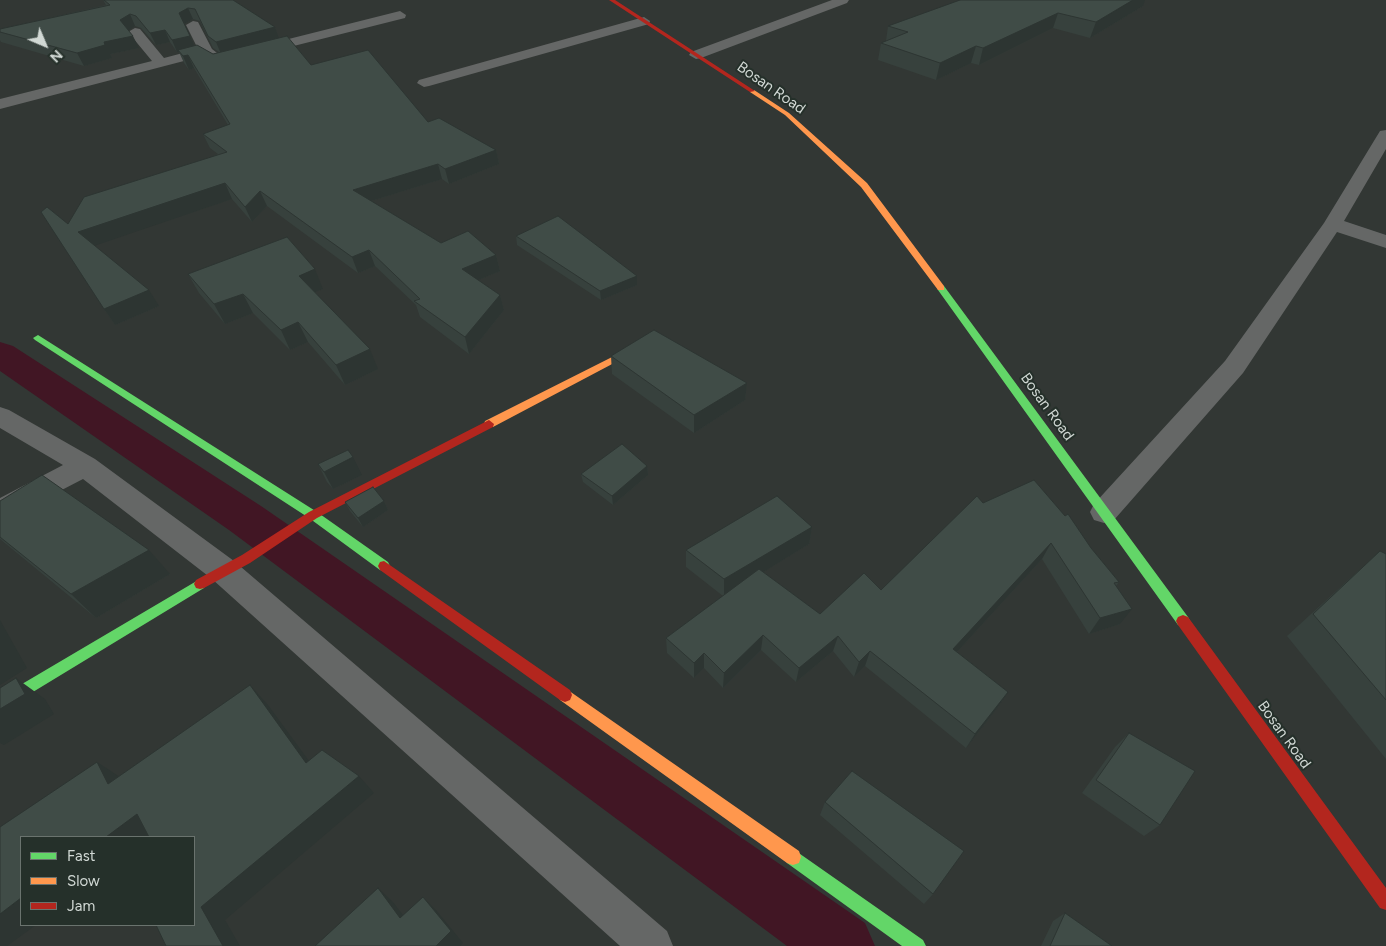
<!DOCTYPE html>
<html>
<head>
<meta charset="utf-8">
<style>
  body { margin:0 }
  #map { position:relative; width:1386px; height:946px; overflow:hidden; background:#323734; font-family:Figtree,sans-serif }
  canvas { display:block }
  .legend { position:absolute; left:20px; top:836px; width:175px; height:90px; box-sizing:border-box; background:#25302a; border:1px solid #6a736e; margin:0; padding:6px 9px; list-style:none; font-size:15px; color:#d1d8d4 }
  .legend li { display:flex; align-items:center; gap:10px; height:25px }
  .legend b { width:25px; border:1px solid #6a736e }
  .north { position:absolute; left:20px; top:20px; width:50px; height:50px; -webkit-text-stroke:4px #25302a; paint-order:stroke; rotate:135deg; font-size:14px; font-weight:700; line-height:20px; text-align:center; color:#d1d8d4 }
  .north::after { content:''; display:block; margin:auto; width:18px; height:22px; background:#d1d8d4; clip-path:polygon(50% 0,100% 100%,50% 72%,0 100%) }
</style>
</head>
<body>
<div id="map">
<canvas width="1386" height="946"></canvas>
<ul class="legend">
<li><b style="height:6px;background:#63d668"></b>Fast</li>
<li><b style="height:6px;background:#ff974d"></b>Slow</li>
<li><b style="height:6px;background:#b3261e"></b>Jam</li>
</ul>
<div class="north">N</div>
</div>
<script>
const c = document.querySelector('canvas').getContext('2d');
c.lineJoin = 'round';
const toPath = rows => new Path2D(rows.map(r => 'M' + r).join(''));
function fill(path, color) { c.fillStyle = color; c.fill(path, 'evenodd'); }
function strokePath(path, color, width, dash) { c.strokeStyle = color; c.lineWidth = width; c.lineCap = dash ? 'butt' : 'round'; c.setLineDash(dash || []); c.stroke(path); }
function write(font, color, halo, rows, align = 'center') {
  c.font = font + ' Figtree,sans-serif'; c.lineWidth = 4; c.setLineDash([]); c.textBaseline = 'middle'; c.strokeStyle = halo; c.fillStyle = color; for (const [text, x, y, turn = 0] of rows) {
    c.save(); c.translate(x, y); c.rotate((+turn || 0) * Math.PI / 180); c.textAlign = isNaN(turn) ? turn : align; if (halo) c.strokeText(text, 0, 0); c.fillText(text, 0, 0); c.restore();
  }
}
fill(toPath([
  [0,342,13,346,261,506,865,923,875,946,787,946,229,530,0,371,0,342]
]), '#411624');
fill(toPath([
  [832,0,849,0,847,3,701,58,696,59,689,55,691,52,832,0],
  [400,11,406,15,405,18,218,65,203,56,0,109,0,99,152,61,128,32,135,28,140,29,164,58,198,49,186,25,193,21,198,22,212,49,221,56,400,11],
  [644,17,650,21,649,24,429,86,424,87,417,83,419,80,644,17],
  [1386,130,1386,149,1344,221,1386,235,1386,248,1337,232,1243,373,1114,520,1104,523,1094,520,1090,512,1094,504,1225,361,1324,223,1380,131,1386,130],
  [0,407,9,410,95,459,234,561,667,931,673,946,620,946,212,579,83,479,0,522,0,498,63,465,0,428,0,407]
]), '#656766');
fill(toPath([
  [941,285,944,286,1188,617,1190,621,1188,625,1183,627,1178,625,938,290,937,288,941,285],
  [38,335,317,512,388,562,390,566,388,570,384,571,380,570,309,518,35,340,33,338,38,335],
  [200,579,204,580,206,584,204,588,0,712,0,697,200,579],
  [793,849,923,940,926,946,902,946,787,863,785,857,787,851,793,849]
]), '#63d668');
fill(toPath([
  [750,90,754,90,789,113,867,183,944,286,944,290,938,290,861,187,785,115,750,92,750,90],
  [630,348,633,349,635,351,633,353,493,427,485,427,484,424,485,421,630,348],
  [565,688,799,851,801,857,799,863,793,865,787,863,560,700,558,695,560,690,565,688]
]), '#ff974d');
fill(toPath([
  [609,0,615,0,755,91,750,92,609,0],
  [489,420,494,424,493,427,317,518,250,563,204,588,200,589,196,588,194,584,196,580,242,555,309,512,489,420],
  [384,561,570,690,572,695,570,700,565,702,560,700,380,570,378,566,380,562,384,561],
  [1183,615,1188,617,1386,888,1386,910,1380,908,1178,625,1176,621,1178,617,1183,615]
]), '#b3261e');
fill(toPath([
  [103,0,233,0,275,27,278,38,311,65,428,122,496,150,499,164,449,184,442,179,371,201,441,243,496,255,500,271,478,280,500,295,504,310,469,354,420,317,416,305,375,266,358,273,267,206,252,222,232,199,94,245,159,306,115,325,104,309,68,224,218,154,210,148,203,134,228,125,194,68,189,70,184,63,179,52,177,52,170,42,156,45,141,28,135,26,128,30,139,48,110,54,112,58,84,66,1,42,0,40,0,29,106,5],
  [193,19,200,21,213,48,219,52,213,54,194,46,184,24],
  [1143,6,1090,38,1053,28,979,65,971,63,936,80,878,60,881,43,886,41,888,26],
  [516,236,637,285,601,300,517,245],
  [188,274,323,289,315,292,378,369,345,385,308,342,290,350,253,313,225,324,199,293],
  [611,356,747,383,745,400,694,433,612,374],
  [318,464,362,475,333,489,327,482],
  [647,466,648,475,613,505,583,482,581,474],
  [0,501,170,574,96,618,0,539],
  [384,501,388,510,363,527,350,511,345,502],
  [983,503,1091,548,1119,582,1116,586,1120,624,1089,634,1042,559,957,652,1008,692,998,707,966,748,865,666,854,677,833,651,796,682,761,650,723,688,704,668,694,678,667,653,666,638,723,596,686,567,686,550,812,527,809,544,763,572,820,614,881,590],
  [1380,551,1386,554,1386,759,1287,636],
  [1129,733,1160,825,1144,836,1082,793,1115,747],
  [825,802,933,894,924,904,820,815],
  [1065,913,1112,946,1041,946,1053,921]
]), '#37413d');
fill(toPath([
  [1133,0,1145,0,1143,6,1090,38,1096,22],
  [188,8,193,19,184,24,179,13],
  [1058,13,1053,28,979,65,983,48],
  [130,14,135,26,126,32,120,20],
  [275,27,279,39,221,54,216,42],
  [165,30,170,42,156,45,150,33],
  [133,36,139,48,110,54,112,58,84,66,77,53,104,42],
  [190,36,195,48,178,50,179,52,177,52,172,40],
  [976,46,971,63,936,80,940,63],
  [188,55,194,68,189,70,183,56],
  [496,150,499,164,449,184,445,169],
  [438,164,442,179,358,205,353,190],
  [225,183,232,199,88,248,78,232],
  [260,191,267,206,252,222,245,207],
  [369,250,375,266,358,273,352,257],
  [496,255,500,271,466,285,462,269],
  [315,269,323,289,308,295,299,276],
  [637,276,637,285,601,300,600,291],
  [149,290,159,306,115,325,104,309],
  [243,294,253,313,225,324,214,304],
  [500,295,504,310,469,354,465,337],
  [298,322,308,342,290,350,281,330],
  [370,349,378,369,345,385,336,365],
  [747,383,745,400,694,433,694,415],
  [353,457,362,475,333,489,324,472],
  [647,466,648,475,613,505,612,496],
  [384,501,388,510,363,527,358,518],
  [812,527,809,544,724,596,724,579],
  [1051,543,1042,559,946,664,953,649],
  [149,550,170,574,96,618,71,594],
  [1132,609,1120,624,1089,634,1100,618],
  [0,620,27,668,0,685],
  [763,635,761,650,723,688,724,673],
  [838,636,833,651,796,682,799,668],
  [870,651,865,666,854,677,859,662],
  [704,653,704,668,694,678,694,663],
  [16,678,45,699,54,714,4,745,0,743,0,709],
  [250,685,268,705,323,780,306,763],
  [1008,692,998,707,966,748,975,734],
  [97,762,123,779,108,784],
  [359,776,374,793,225,920,240,946,223,946,201,907],
  [137,814,154,837,106,837],
  [378,888,393,902,415,931,400,918],
  [423,897,436,910,463,943,460,946,436,946],
  [21,898,21,925,36,925,7,946,0,946,0,914]
]), '#2d3532');
const building = toPath([
  [104,0,233,0,275,27,216,42,208,36,195,9,188,8,179,13,190,36,172,40,165,30,150,33,136,16,130,14,120,20,133,36,104,42,105,45,77,53,0,32,0,29,110,5,104,0],
  [960,0,1133,0,1096,22,1058,13,983,48,976,46,940,63,881,43,908,32,888,26,960,0],
  [287,36,311,65,368,50,428,122,439,118,496,150,445,169,438,164,353,190,441,243,468,231,496,255,462,269,500,295,465,337,414,301,420,299,369,250,352,257,260,191,245,207,225,183,78,232,149,290,104,309,41,212,47,207,68,224,84,197,227,152,203,134,230,124,188,55,183,56,178,50,197,45,213,54,287,36],
  [558,216,637,276,600,291,516,236,558,216],
  [287,237,315,269,299,276,370,349,336,365,298,322,281,330,243,294,214,304,188,274,287,237],
  [654,330,747,383,694,415,611,356,654,330],
  [622,444,647,466,612,496,581,474,622,444],
  [348,450,353,457,324,472,318,464,348,450],
  [42,475,149,550,71,594,0,537,0,501,42,475],
  [1034,480,1065,516,1068,514,1091,548,1119,582,1114,583,1132,609,1100,618,1051,543,953,649,1008,692,975,734,870,651,859,662,838,636,799,668,763,635,724,673,704,653,694,663,666,638,759,569,820,614,864,573,881,590,977,496,983,503,1034,480],
  [373,487,384,501,358,518,345,502,373,487],
  [777,496,812,527,724,579,686,550,777,496],
  [1380,551,1386,554,1386,700,1313,614,1380,551],
  [16,678,25,694,0,709,0,688,16,678],
  [250,685,306,763,322,750,359,776,201,907,223,946,166,946,156,925,194,925,194,837,149,837,137,814,106,837,21,837,21,898,0,914,0,827,97,762,108,784,250,685],
  [1129,733,1195,771,1160,825,1096,780,1129,733],
  [852,771,964,851,933,894,825,802,852,771],
  [378,888,400,918,423,897,451,931,436,946,315,946,378,888],
  [1065,913,1112,946,1050,946,1065,913]
]);
fill(building, '#404c47');
strokePath(building, '#2d3532', 1);
write('15px', '#d1d8d4', '#25302a', [
  ["Bosan Road",771,88,35],
  ["Bosan Road",1047,407,54],
  ["Bosan Road",1284,735,54]
]);
</script>
</body>
</html>
